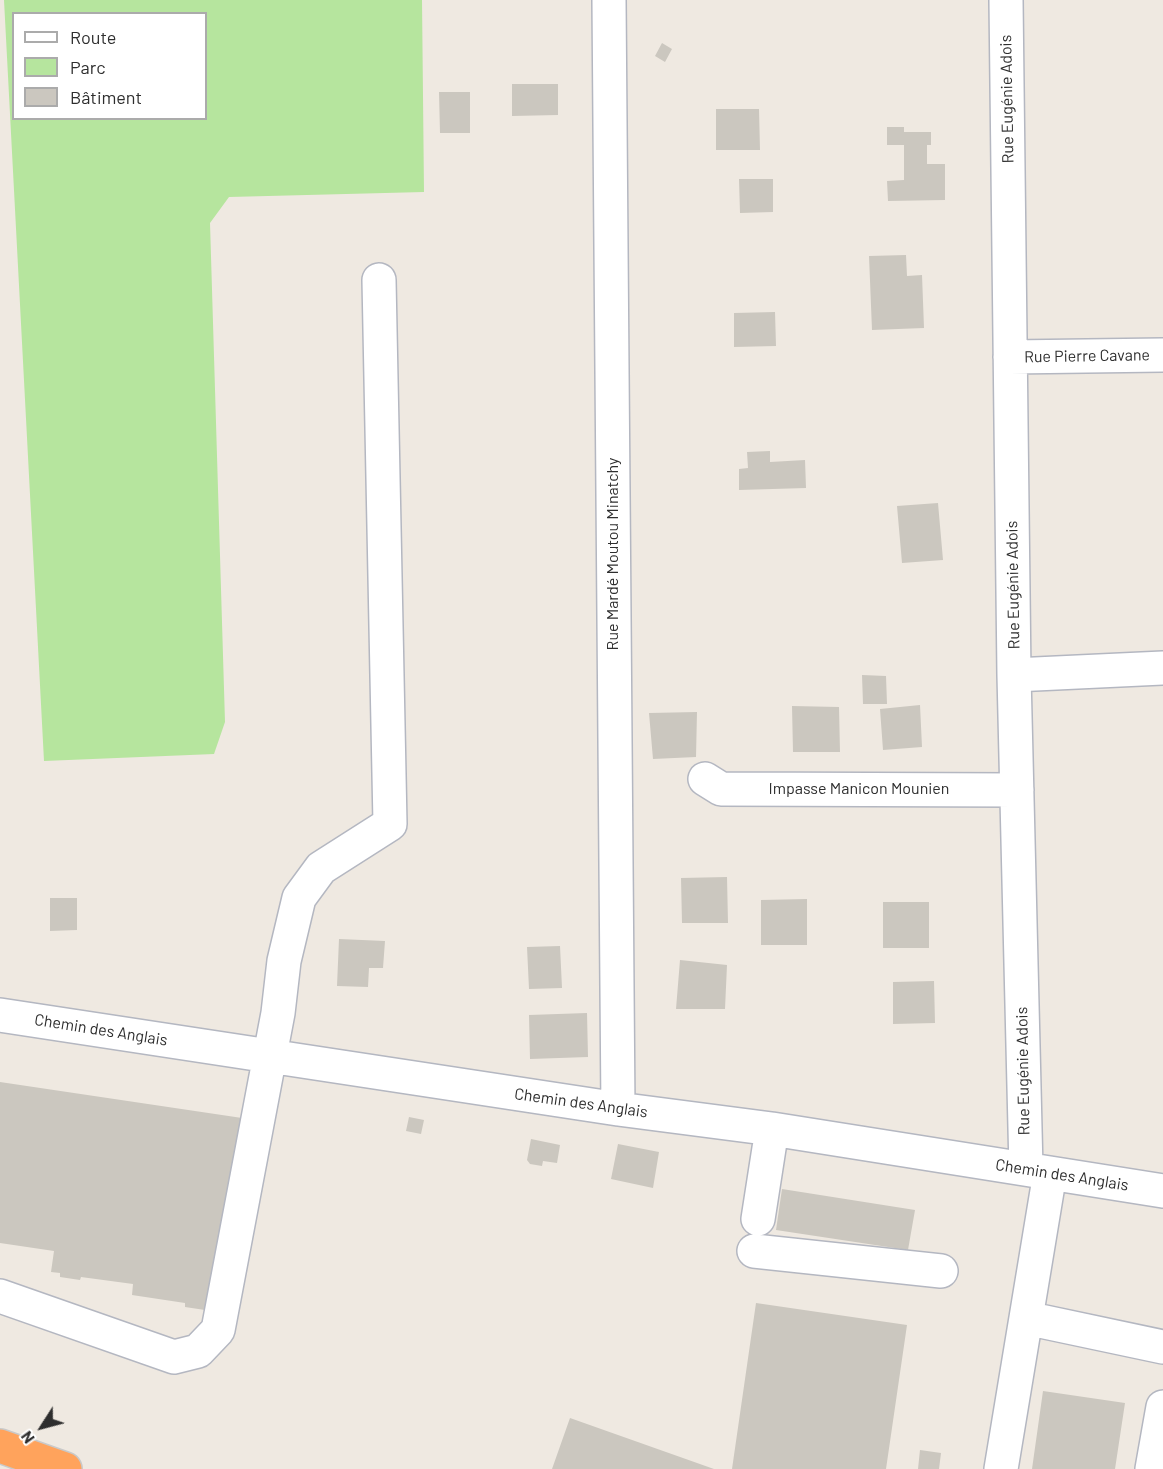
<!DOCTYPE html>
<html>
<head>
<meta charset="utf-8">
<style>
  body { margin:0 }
  #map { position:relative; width:1163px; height:1469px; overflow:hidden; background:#efe9e1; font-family:Barlow,sans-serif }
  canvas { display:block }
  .legend { position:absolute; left:12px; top:12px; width:195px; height:108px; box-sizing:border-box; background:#fff; border:2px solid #ababab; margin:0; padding:8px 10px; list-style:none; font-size:18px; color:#2e2e2e }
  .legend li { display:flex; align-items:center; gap:12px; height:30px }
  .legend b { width:30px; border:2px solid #ababab }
  .north { position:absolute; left:12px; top:1397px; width:60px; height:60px; -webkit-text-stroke:4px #fff; paint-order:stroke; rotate:234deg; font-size:16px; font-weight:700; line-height:24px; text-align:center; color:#2e2e2e }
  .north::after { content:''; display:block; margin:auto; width:21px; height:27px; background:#2e2e2e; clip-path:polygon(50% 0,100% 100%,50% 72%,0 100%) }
</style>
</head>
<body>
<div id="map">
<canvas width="1163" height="1469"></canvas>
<ul class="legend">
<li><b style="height:8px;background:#fff"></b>Route</li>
<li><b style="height:16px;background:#b6e59e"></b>Parc</li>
<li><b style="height:16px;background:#cbc7bf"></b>Bâtiment</li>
</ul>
<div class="north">N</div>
</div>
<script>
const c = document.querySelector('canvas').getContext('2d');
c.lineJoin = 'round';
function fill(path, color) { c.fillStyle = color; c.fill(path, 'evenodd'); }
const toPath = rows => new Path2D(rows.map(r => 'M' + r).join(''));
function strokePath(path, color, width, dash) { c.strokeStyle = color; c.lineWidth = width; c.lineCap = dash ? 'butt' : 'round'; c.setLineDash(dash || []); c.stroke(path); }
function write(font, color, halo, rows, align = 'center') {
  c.font = font + ' Barlow,sans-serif'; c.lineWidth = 6; c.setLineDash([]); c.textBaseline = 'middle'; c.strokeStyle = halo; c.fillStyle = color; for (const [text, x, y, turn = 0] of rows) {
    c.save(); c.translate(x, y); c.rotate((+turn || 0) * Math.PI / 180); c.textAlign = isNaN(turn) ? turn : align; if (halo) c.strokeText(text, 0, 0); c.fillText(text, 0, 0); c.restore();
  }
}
fill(toPath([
  [4,0,422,0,424,192,229,197,210,223,225,722,214,754,44,761],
  [14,14,206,14,206,118,14,118]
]), '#b6e59e');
fill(toPath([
  [662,43,672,49,665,62,655,56],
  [512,84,558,84,558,115,512,116],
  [439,92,470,92,470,133,440,133],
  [716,109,759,109,760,150,716,150],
  [887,127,904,127,904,132,931,132,931,145,927,145,927,164,945,164,945,200,888,201,887,181,904,180,904,145,887,145],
  [739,179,773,179,773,212,740,213],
  [906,255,907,276,922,275,924,328,872,330,869,256],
  [775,312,776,346,734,347,734,313],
  [770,451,770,462,805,460,806,488,739,490,739,469,748,468,747,452],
  [938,503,943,560,902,563,897,506],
  [862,675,886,676,887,704,863,704],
  [920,705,922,747,883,750,880,709],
  [792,706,839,707,840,752,793,752],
  [697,712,696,757,653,759,649,713],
  [727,877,728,923,682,923,681,878],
  [50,898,77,898,77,930,50,931],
  [807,899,807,945,761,945,761,900],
  [883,902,929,902,929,948,883,948],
  [339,939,385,941,383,968,369,968,368,987,337,986],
  [560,946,562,988,529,989,527,947],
  [680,960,727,965,725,1009,676,1009],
  [934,981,935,1023,893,1024,893,982],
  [587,1013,588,1057,530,1059,529,1015],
  [0,1082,242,1118,205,1310,185,1307,185,1303,132,1295,133,1284,81,1277,80,1280,60,1277,60,1273,51,1272,54,1251,0,1243],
  [409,1117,424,1120,421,1134,406,1131],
  [531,1139,560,1145,557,1163,543,1161,542,1166,530,1164,527,1160],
  [618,1144,659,1152,653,1188,611,1179],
  [782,1189,915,1210,908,1250,776,1230],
  [756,1303,907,1325,886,1469,732,1469],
  [1043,1391,1125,1403,1115,1469,1032,1469],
  [570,1418,714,1469,552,1469],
  [920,1450,941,1453,939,1469,918,1469]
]), '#cbc7bf');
const minor = toPath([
  [609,0,618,1109],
  [1006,0,1014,675,1026,1169],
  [1010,357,1163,355],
  [1014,675,1163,668],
  [705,779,721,789,1017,790],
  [0,1015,618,1109,772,1129,1163,1191],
  [758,1219,772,1129],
  [754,1251,941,1271],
  [0,1296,174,1357,198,1351,218,1330,278,1013,284,961,299,898,321,868,390,824,379,280],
  [1026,1318,1163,1347],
  [1001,1469,1050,1173],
  [1152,1469,1163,1407]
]);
const highway = toPath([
  [0,1446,65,1469]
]);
strokePath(minor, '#b4b7c1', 36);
strokePath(highway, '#c9c9c9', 36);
strokePath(minor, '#fff', 33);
strokePath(highway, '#ffa35c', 33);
write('16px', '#2e2e2e', '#fff', [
  ["Rue Eugénie Adois",1007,99,-91],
  ["Rue Pierre Cavane",1087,356,-1],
  ["Rue Mardé Moutou Minatchy",613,554,-90],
  ["Rue Eugénie Adois",1013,585,-91],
  ["Impasse Manicon Mounien",859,789],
  ["Chemin des Anglais",101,1030,9],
  ["Rue Eugénie Adois",1023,1071,-91],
  ["Chemin des Anglais",581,1103,8],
  ["Chemin des Anglais",1062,1175,9]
]);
</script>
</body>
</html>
